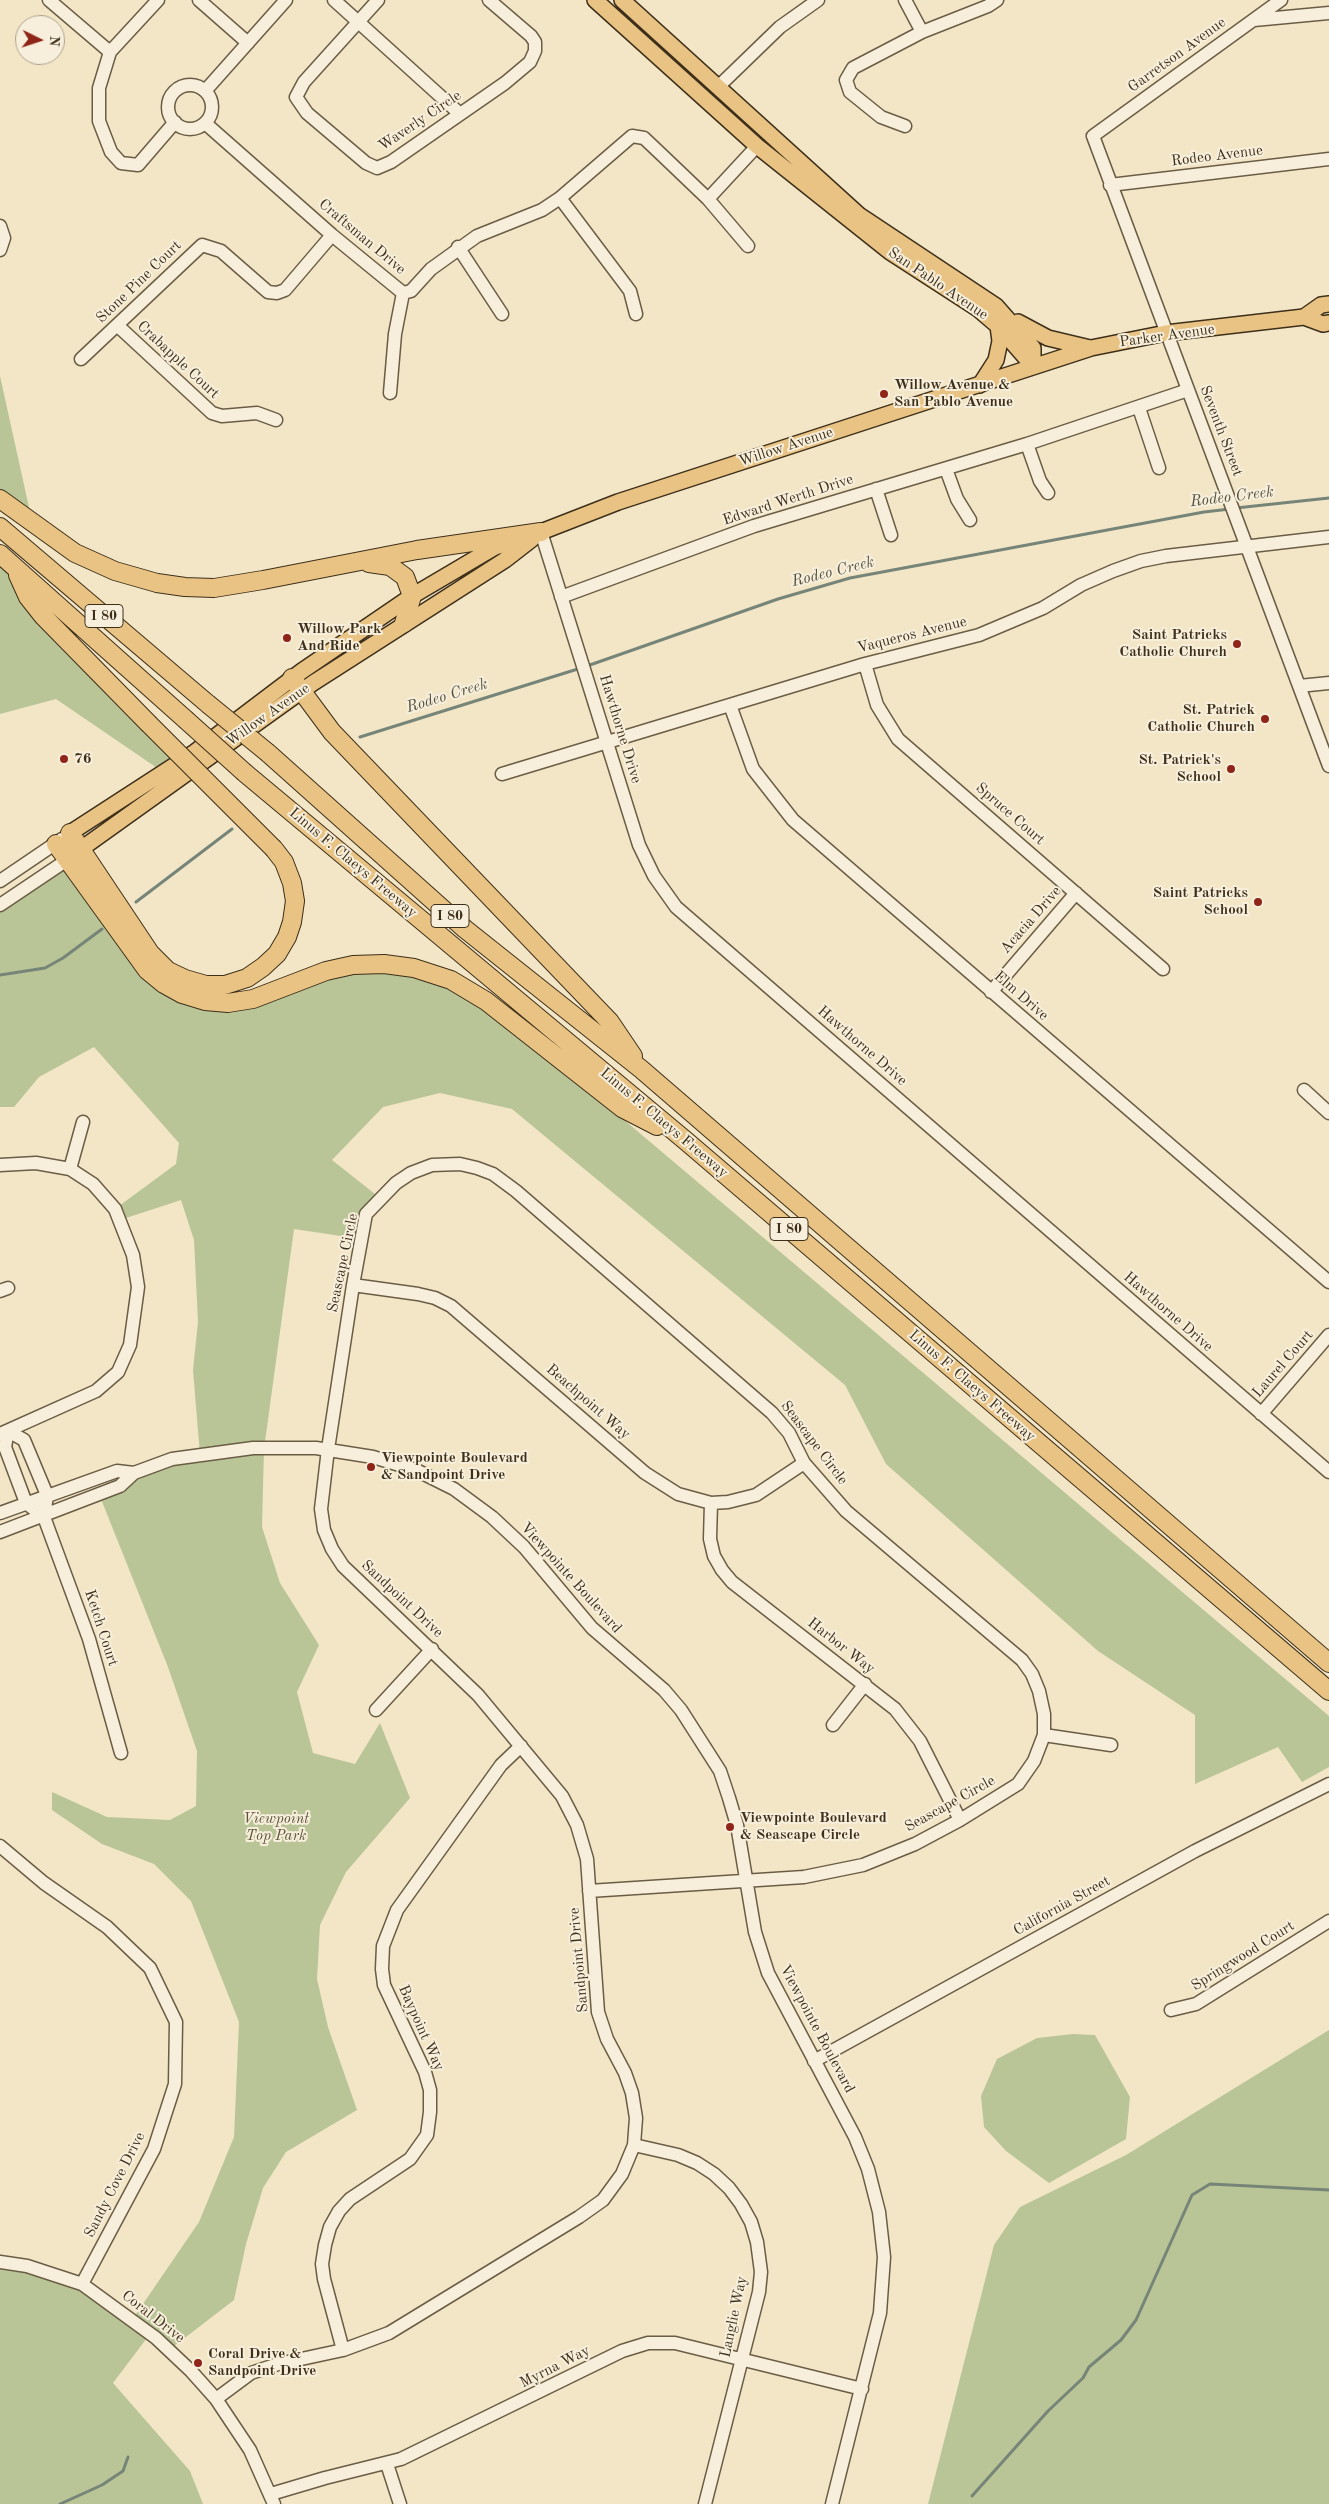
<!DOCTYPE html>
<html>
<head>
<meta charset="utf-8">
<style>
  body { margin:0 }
  #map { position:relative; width:1329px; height:2504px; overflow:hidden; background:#f2e6c7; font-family:"Old Standard TT",serif }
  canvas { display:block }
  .north { position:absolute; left:15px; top:15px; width:50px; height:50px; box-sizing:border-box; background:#f7efdb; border:1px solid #ada28e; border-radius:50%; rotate:94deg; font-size:14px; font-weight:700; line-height:20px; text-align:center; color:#3e2f1a }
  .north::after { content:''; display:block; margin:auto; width:18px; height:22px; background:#8f2418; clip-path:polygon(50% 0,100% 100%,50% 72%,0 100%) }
</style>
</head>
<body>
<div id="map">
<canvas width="1329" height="2504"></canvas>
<div class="north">N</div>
</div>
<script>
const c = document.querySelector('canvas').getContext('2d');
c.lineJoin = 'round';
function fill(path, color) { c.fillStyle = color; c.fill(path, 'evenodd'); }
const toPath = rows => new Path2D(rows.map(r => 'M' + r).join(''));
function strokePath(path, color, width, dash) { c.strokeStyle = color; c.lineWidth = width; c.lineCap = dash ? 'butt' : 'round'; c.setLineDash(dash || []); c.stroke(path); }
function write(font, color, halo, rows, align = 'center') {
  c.font = font + ' "Old Standard TT",serif'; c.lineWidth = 4; c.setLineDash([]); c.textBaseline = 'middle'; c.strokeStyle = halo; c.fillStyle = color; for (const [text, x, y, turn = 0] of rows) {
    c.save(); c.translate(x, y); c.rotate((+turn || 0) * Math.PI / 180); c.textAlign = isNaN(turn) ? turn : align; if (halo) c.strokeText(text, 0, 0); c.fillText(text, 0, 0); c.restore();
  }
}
fill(toPath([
  [0,376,34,530,0,509],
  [0,554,28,597,185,759,163,772,56,699,0,714],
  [68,860,141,962,228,1003,326,971,427,972,431,983,445,987,472,1000,597,1097,1329,1716,1329,1767,1302,1782,1278,1747,1195,1784,1195,1715,1098,1651,886,1464,845,1385,512,1109,440,1093,383,1107,332,1160,380,1198,361,1239,294,1229,264,1449,262,1527,280,1583,319,1645,297,1692,313,1753,355,1764,380,1723,410,1798,346,1872,320,1925,317,1979,328,2027,357,2110,286,2152,263,2188,246,2244,234,2300,169,2350,150,2334,113,2383,190,2471,203,2504,0,2504,0,2262,82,2284,132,2320,199,2222,234,2137,239,2022,191,1901,154,1864,102,1844,52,1810,52,1792,107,1817,170,1820,196,1806,197,1751,168,1667,99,1494,134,1473,200,1455,193,1370,198,1322,194,1240,181,1200,120,1220,115,1209,176,1164,179,1143,94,1047,39,1077,14,1107,0,1107,0,905],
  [1329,2030,1329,2504,928,2504,994,2245,1020,2207,1126,2155],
  [1073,2034,1095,2035,1130,2097,1126,2139,1049,2183,1006,2151,984,2127,981,2096,997,2059,1037,2038]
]), '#b9c597');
strokePath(toPath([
  [1236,508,1329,498],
  [587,666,778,599,850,578,1204,512,1230,509],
  [360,737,581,668],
  [136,902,232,829],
  [0,975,45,968,63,958,102,929],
  [972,2496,1048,2411,1083,2378,1089,2367,1121,2340,1136,2320,1192,2195,1210,2184,1329,2190],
  [60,2504,102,2485,123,2471,128,2457]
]), '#768578', 3);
const minor = toPath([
  [49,0,110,52],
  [158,0,110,52,99,88,99,121,111,152,121,163,138,165,175,122],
  [199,0,248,43],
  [334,0,459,113],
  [378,0,304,82,296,97,307,113,366,163,377,168,391,162,505,83,530,62,535,51,535,42,531,36,489,0],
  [905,0,922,32],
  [1281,0,1093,136,1329,766],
  [1254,20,1329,13],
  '168 107a22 22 0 1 1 44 0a22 22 0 1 1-44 0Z',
  [718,87,780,27,818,0],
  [205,91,286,0],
  [205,123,332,235,403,293,411,291,431,269,477,236,542,210,560,198,632,136,644,138,663,156,708,199,748,246],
  [905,126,881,117,850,92,846,80,853,68,922,32,988,6,997,0],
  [1110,185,1329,159],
  [560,198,630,291,636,314],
  [708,199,757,146],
  [0,226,4,238,0,250],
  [458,247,502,314],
  [118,326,212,413,222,416,257,413,276,420],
  [81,359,202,245,221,251,268,292,277,293,285,290,332,235],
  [390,393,395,334,403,293],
  [1139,408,1159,468],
  [1027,444,1040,481,1048,493],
  [946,469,957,499,970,520],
  [876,489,891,535],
  [541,532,639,845,654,876,676,907,1329,1472],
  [561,597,754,526,1027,444,1188,390],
  [865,664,877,705,898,739,1163,969],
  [1299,686,1329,683],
  [730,705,753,769,793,820,1329,1282],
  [502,774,865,664,979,635,1043,608,1081,585,1113,571,1141,561,1166,556,1329,537],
  [0,881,62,839],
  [0,905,73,856],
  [991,992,1076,893],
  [1304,1090,1329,1113],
  [0,1165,36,1163,70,1169,93,1184,115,1209,133,1255,138,1287,130,1345,118,1372,96,1391,0,1434],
  [70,1169,83,1122],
  [353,1285,418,1294,435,1298,451,1306,645,1473,678,1494,711,1503,728,1502,756,1495,804,1463],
  [0,1291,8,1288],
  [1261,1414,1329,1335],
  [8,1431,24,1440,47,1495,44,1517,26,1503,5,1447,8,1431],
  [711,1503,710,1539,714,1556,722,1570,732,1582,895,1709,920,1741,960,1820],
  [0,1513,117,1471,134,1473],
  [44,1517,89,1639,121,1753],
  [0,1532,120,1486,134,1473,172,1459,253,1448,316,1448,373,1457,416,1470,454,1489,492,1517,524,1547,592,1628,664,1690,681,1710,720,1771,729,1798,737,1825,755,1932,768,1973,855,2137,868,2169,879,2212,884,2257,880,2313,832,2504],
  [376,1710,432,1649],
  [833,1725,865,1684],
  [1044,1735,1111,1745],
  [0,1846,44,1883,107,1927,150,1968,176,2022,175,2084,154,2149,82,2284],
  [1171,2010,1196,2004,1329,1921],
  [814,2061,1195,1851,1329,1784],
  [634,2145,678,2155,697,2163,714,2174,729,2188,741,2204,751,2222,757,2242,761,2272,759,2292,705,2504],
  [0,2262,27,2266,82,2284,156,2338,191,2371,216,2399,250,2450,274,2504],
  [343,2350,324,2279,322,2264,325,2245,330,2227,339,2211,350,2199,410,2159,427,2135,430,2112,430,2090,425,2072,384,1985,382,1969,383,1946,397,1910,501,1765,521,1746],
  [216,2399,251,2373,278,2364,343,2350,389,2333,579,2217,603,2200,622,2174,634,2145,636,2118,632,2093,625,2073,607,2039,598,2012,587,1859,577,1825,562,1796,478,1695,343,1566,332,1549,324,1530,321,1509,328,1449,353,1285,366,1214,396,1183,411,1173,432,1165,460,1164,477,1168,493,1174,516,1191,772,1413,789,1433,804,1463,846,1511,1022,1660,1032,1674,1039,1691,1044,1714,1044,1735,1034,1761,1018,1784,960,1820,915,1844,863,1865,804,1877,589,1891],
  [387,2464,400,2504],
  [271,2494,325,2478,401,2459,622,2351,648,2343,675,2343,862,2389]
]);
const major = toPath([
  [595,0,757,146,890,252,978,309,998,326,1033,366],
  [622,0,859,215,996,306,1033,348,1033,366],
  [1304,317,1323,324,1329,323],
  [1018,322,1048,338,1090,348],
  [980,385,996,360,1000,341,998,326],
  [70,833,195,752,302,671,412,596,495,547,541,532,618,502,1091,348,1166,333,1304,317,1321,305,1329,304],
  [81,849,313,683,505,560,532,539]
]);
const highway = toPath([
  [0,499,75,553,115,571,157,583,185,587,214,588,263,580,417,550,541,532],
  [0,527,208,704],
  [0,554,185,719],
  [369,563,390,566,405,577,412,596,404,623],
  [18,575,28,597,43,616,148,723],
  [292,678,332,732,610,1022,633,1056],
  [268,753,465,929,641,1069,1329,1663],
  [245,773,686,1141,1329,1691],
  [70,833,150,953,168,971,185,979,206,985,225,985,247,978,263,967,277,954,287,937,292,922,295,901,292,883,284,862,274,849],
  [56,844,147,970,164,984,182,994,205,1001,228,1003,253,999,326,971,353,965,384,964,414,968,451,980,486,1001,622,1108,657,1126]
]);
strokePath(minor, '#6b5d45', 15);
strokePath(major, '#3e2f1a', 18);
strokePath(highway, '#3e2f1a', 20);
strokePath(minor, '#f7efdb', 12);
strokePath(major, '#e9c384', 15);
strokePath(highway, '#e9c384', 18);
const highwayBridge = toPath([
  [208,704,268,753],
  [185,719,245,773],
  [148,723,274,849]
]);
strokePath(highwayBridge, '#3e2f1a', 20, []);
strokePath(highwayBridge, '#e9c384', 18);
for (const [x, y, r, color] of [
  [884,394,5,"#8f2418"],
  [287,638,5,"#8f2418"],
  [1237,644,5,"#8f2418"],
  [1265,719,5,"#8f2418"],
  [64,759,5,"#8f2418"],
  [1231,769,5,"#8f2418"],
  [1258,902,5,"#8f2418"],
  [371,1467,5,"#8f2418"],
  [730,1827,5,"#8f2418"],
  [198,2363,5,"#8f2418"]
]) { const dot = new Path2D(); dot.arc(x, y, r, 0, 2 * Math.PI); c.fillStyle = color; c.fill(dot); strokePath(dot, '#f7efdb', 2); }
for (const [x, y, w] of [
  [104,616,38],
  [450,916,38],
  [789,1229,38]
]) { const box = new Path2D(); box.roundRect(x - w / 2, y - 11.5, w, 23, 4); c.fillStyle = '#f7efdb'; c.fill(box); strokePath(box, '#3e2f1a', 1); }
write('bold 14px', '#3e2f1a', null, [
  ["I 80",104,616],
  ["I 80",450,916],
  ["I 80",789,1229]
]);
write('15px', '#3e2f1a', '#f7efdb', [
  ["Garretson Avenue",1177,55,-36],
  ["Waverly Circle",420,121,-34],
  ["Rodeo Avenue",1217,156,-7],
  ["Craftsman Drive",362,237,40],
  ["Stone Pine Court",139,282,-44],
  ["San Pablo Avenue",938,284,34],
  ["Parker Avenue",1167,336,-8],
  ["Crabapple Court",178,360,43],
  ["Seventh Street",1221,431,69],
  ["Willow Avenue",786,447,-18],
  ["Edward Werth Drive",788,500,-18],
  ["Vaqueros Avenue",912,635,-14],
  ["Willow Avenue",268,715,-35],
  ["Hawthorne Drive",620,729,73],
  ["Spruce Court",1010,814,41],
  ["Linus F. Claeys Freeway",353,863,40],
  ["Acacia Drive",1031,920,-49],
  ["Elm Drive",1021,996,41],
  ["Hawthorne Drive",862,1046,41],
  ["Linus F. Claeys Freeway",664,1123,40],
  ["Seascape Circle",343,1263,-78],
  ["Hawthorne Drive",1168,1312,41],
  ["Laurel Court",1283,1364,-49],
  ["Linus F. Claeys Freeway",972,1386,41],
  ["Beachpoint Way",588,1402,41],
  ["Seascape Circle",814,1443,53],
  ["Viewpointe Boulevard",571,1578,48],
  ["Sandpoint Drive",402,1599,43],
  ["Ketch Court",101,1628,72],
  ["Harbor Way",841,1646,38],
  ["Seascape Circle",950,1804,-29],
  ["California Street",1062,1906,-29],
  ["Springwood Court",1243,1956,-32],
  ["Sandpoint Drive",579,1960,-95],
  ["Baypoint Way",421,2028,66],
  ["Viewpointe Boulevard",817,2029,62],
  ["Sandy Cove Drive",115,2185,-63],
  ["Coral Drive",153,2317,38],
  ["Langlie Way",734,2317,-78],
  ["Myrna Way",555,2367,-27]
]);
write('bold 15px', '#3e2f1a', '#f7efdb', [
  ["Willow Avenue &",894,385],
  ["San Pablo Avenue",894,402],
  ["Willow Park",297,629],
  ["And Ride",297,646],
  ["Saint Patricks",1227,635,"right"],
  ["Catholic Church",1227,652,"right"],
  ["St. Patrick",1255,710,"right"],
  ["Catholic Church",1255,727,"right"],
  ["76",74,759],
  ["St. Patrick's",1221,760,"right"],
  ["School",1221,777,"right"],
  ["Saint Patricks",1248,893,"right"],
  ["School",1248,910,"right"],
  ["Viewpointe Boulevard",381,1458],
  ["& Sandpoint Drive",381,1475],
  ["Viewpointe Boulevard",740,1818],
  ["& Seascape Circle",740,1835],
  ["Coral Drive &",208,2354],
  ["Sandpoint Drive",208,2371]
], 'left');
write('italic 15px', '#5d5439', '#f7efdb', [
  ["Viewpoint",276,1819],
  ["Top Park",276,1836]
]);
write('italic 16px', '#555341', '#f7efdb', [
  ["Rodeo Creek",1232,497,-7],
  ["Rodeo Creek",833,572,-14],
  ["Rodeo Creek",447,696,-17]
]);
</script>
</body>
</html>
